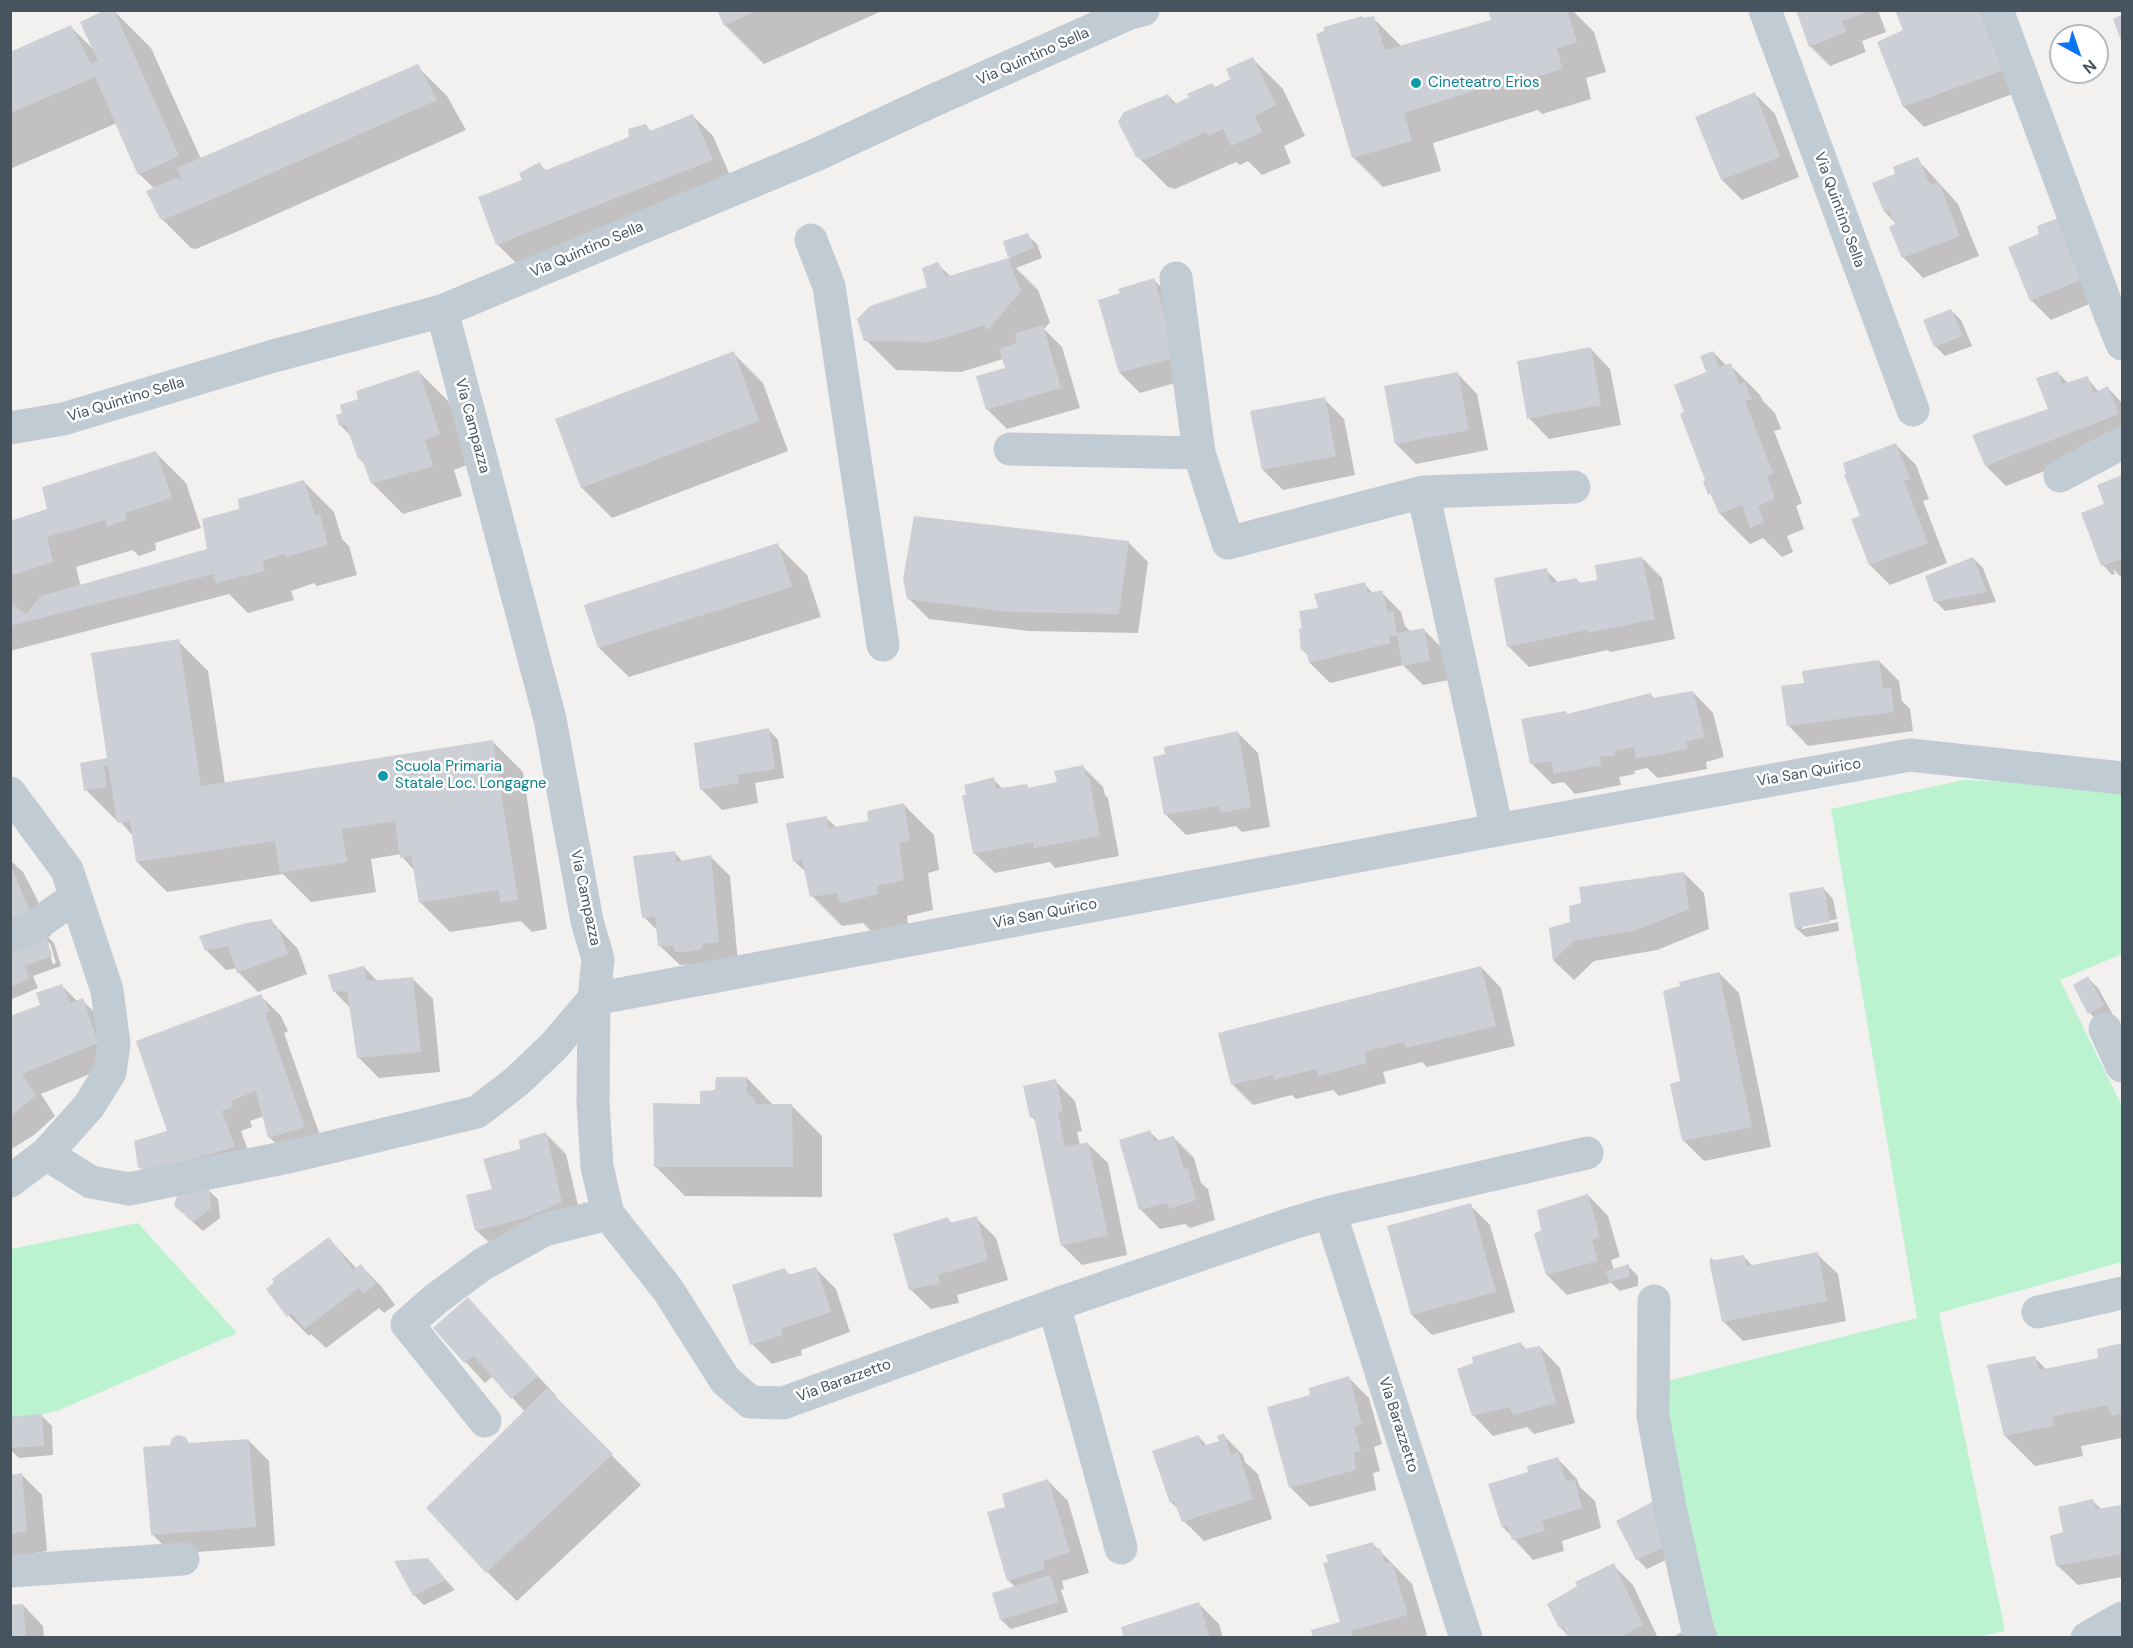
<!DOCTYPE html>
<html>
<head>
<meta charset="utf-8">
<style>
  body { margin:0 }
  #map { position:relative; width:2133px; height:1648px; overflow:hidden; background:#f3f0f0; font-family:"DM Sans",sans-serif }
  canvas { display:block }
  .frame { position:absolute; inset:0; border:12px solid #46545f; pointer-events:none }
  .north { position:absolute; left:2049px; top:24px; width:60px; height:60px; box-sizing:border-box; background:#fff; border:2px solid #b5bbbf; border-radius:50%; rotate:140deg; font-size:16px; font-weight:700; line-height:24px; text-align:center; color:#46545f }
  .north::after { content:''; display:block; margin:auto; width:21px; height:27px; background:#0973f3; clip-path:polygon(50% 0,100% 100%,50% 72%,0 100%) }
</style>
</head>
<body>
<div id="map">
<canvas width="2133" height="1648"></canvas>
<div class="frame"></div>
<div class="north">N</div>
</div>
<script>
const c = document.querySelector('canvas').getContext('2d');
c.lineJoin = 'round';
function fill(path, color) { c.fillStyle = color; c.fill(path, 'evenodd'); }
const toPath = rows => new Path2D(rows.map(r => 'M' + r).join(''));
function strokePath(path, color, width, dash) { c.strokeStyle = color; c.lineWidth = width; c.lineCap = dash ? 'butt' : 'round'; c.setLineDash(dash || []); c.stroke(path); }
function write(font, color, halo, rows, align = 'center') {
  c.font = font + ' "DM Sans",sans-serif'; c.lineWidth = 5; c.setLineDash([]); c.textBaseline = 'middle'; c.strokeStyle = halo; c.fillStyle = color; for (const [text, x, y, turn = 0] of rows) {
    c.save(); c.translate(x, y); c.rotate((+turn || 0) * Math.PI / 180); c.textAlign = isNaN(turn) ? turn : align; if (halo) c.strokeText(text, 0, 0); c.fillText(text, 0, 0); c.restore();
  }
}
fill(toPath([
  [1963,780,2122,785,2122,954,2060,980,2122,1106,2122,1262,1939,1313,2005,1631,1972,1638,1718,1637,1705,1609,1659,1383,1917,1318,1831,809],
  [138,1223,237,1333,57,1411,11,1420,11,1249]
]), '#bbf3d0');
fill(toPath([
  [113,10,151,48,201,159,417,66,447,96,466,130,243,229,196,249,191,248,161,218,155,189,139,174,117,123,10,169,10,54,71,27,94,50],
  [718,10,884,10,764,64,725,25],
  [1490,10,1572,10,1594,32,1606,72,1586,78,1591,99,1542,114,1538,110,1433,143,1441,171,1383,187,1353,157,1364,20,1373,18,1402,47,1493,21],
  [1797,10,1878,10,1886,32,1862,41,1866,52,1830,66,1810,46],
  [1996,10,2026,89,1924,127,1904,107,1879,42,1905,31],
  [1253,59,1283,89,1305,136,1284,146,1291,163,1262,175,1248,161,1240,165,1236,162,1175,189,1168,187,1137,156,1168,95,1177,105,1232,80],
  [1755,94,1775,114,1799,177,1742,200,1722,180],
  [693,116,713,136,732,180,527,274,497,244,540,164,547,172,631,138,645,126,652,132],
  [1917,159,1958,204,1979,256,1923,278,1903,257,1897,225,1885,212,1874,184,1897,175],
  [1027,235,1037,244,1042,258,1016,268,1038,290,1050,322,1044,329,1062,347,1080,408,1007,429,987,409,1006,369,1003,359,961,372,896,370,866,340,929,288,938,264,951,277,1011,258,1010,257],
  [2041,235,2104,298,2051,320,2031,300],
  [1154,280,1174,300,1196,377,1140,393,1120,373],
  [1951,310,1961,320,1972,346,1945,356,1935,346],
  [1590,348,1610,369,1621,425,1549,439,1529,418],
  [1713,352,1727,366,1730,365,1760,395,1763,401,1775,413,1781,429,1774,431,1802,503,1796,506,1804,529,1787,536,1793,552,1782,557,1763,538,1750,544,1720,514,1705,482,1707,481,1686,413,1708,373],
  [733,353,763,383,788,451,612,518,582,488],
  [419,372,449,402,469,464,454,470,462,496,403,514,373,484,366,465,359,458,352,437,341,426,344,414,360,400],
  [1457,373,1477,394,1488,450,1416,464,1396,444],
  [2058,373,2069,384,2087,378,2098,391,2108,388,2122,403,2122,441,2006,486,1986,466,2049,409],
  [1324,399,1344,419,1355,475,1283,490,1263,470],
  [1896,445,1916,465,1929,499,1923,501,1947,563,1890,585,1870,565,1862,517],
  [156,453,186,483,201,528,155,543,156,550,139,556,133,550,76,567,81,587,207,551,241,510,304,482,334,512,342,539,349,546,357,575,317,586,314,583,291,591,294,600,248,613,229,594,10,651,10,522,48,510],
  [2122,477,2122,578,2113,569,2115,574,2112,575,2103,565,2106,505,2099,486],
  [1128,542,1148,562,1138,633,1029,631,929,619,909,599],
  [777,545,807,575,821,617,629,677,599,648],
  [1642,558,1662,578,1675,639,1610,652,1608,650,1529,667,1509,647,1495,579,1546,570,1559,583,1576,579,1581,584,1599,581],
  [1973,558,1983,568,1996,602,1945,611,1935,601],
  [1364,584,1373,593,1381,592,1401,612,1405,626,1411,632,1423,629,1443,649,1449,680,1423,685,1403,665,1330,683,1310,663,1308,656,1303,650,1304,630,1319,609],
  [178,641,208,671,225,784,493,742,523,772,547,929,532,932,521,921,450,932,420,902,415,871,402,857,401,854,371,859,376,892,311,902,283,874,167,892,137,862,134,837,118,819,116,820,86,790,109,760],
  [1879,661,1899,681,1902,701,1910,709,1913,731,1808,746,1788,725,1806,684],
  [1693,692,1713,713,1724,757,1706,762,1707,769,1658,778,1647,768,1634,771,1635,774,1619,777,1621,785,1575,794,1564,782,1552,784,1532,764,1566,712,1568,715,1651,695,1655,699],
  [769,730,778,740,784,778,755,783,758,803,722,810,702,790],
  [1238,733,1258,753,1270,827,1242,832,1236,826,1186,835,1166,815,1155,758],
  [1083,767,1103,787,1105,795,1108,798,1119,856,1055,868,1050,862,995,873,974,853,993,779,1004,790,1026,785,1030,789,1059,783],
  [904,805,934,835,939,870,928,873,933,910,907,916,908,924,872,932,863,923,842,926,812,896,807,873,795,862,788,825,826,818,837,828,870,822],
  [675,853,683,862,710,856,730,876,738,962,680,965,659,945,658,931,644,917],
  [10,860,23,872,37,899,51,936,48,937,54,943,61,966,33,976,38,988,10,1000],
  [46,943,50,943,56,963,53,964],
  [1684,873,1704,893,1709,929,1657,950,1594,961,1574,980,1554,961,1550,929,1572,923],
  [1824,889,1833,899,1837,919,1802,926,1802,929,1838,922,1839,931,1806,937,1796,928],
  [271,921,298,949,307,974,258,992,238,972,237,968,226,970,206,950],
  [364,967,378,982,412,978,433,999,440,1072,379,1078,359,1058,351,1009,334,991],
  [1481,967,1501,988,1515,1046,1427,1067,1422,1062,1383,1072,1386,1083,1339,1096,1333,1090,1296,1099,1292,1095,1253,1105,1233,1085,1220,1034],
  [1719,973,1739,993,1771,1147,1704,1161,1684,1141,1672,1085,1682,1082],
  [2088,978,2098,988,2113,1015,2099,1023,2090,1013,2075,986],
  [61,985,78,1002,82,1000,102,1020,117,1063,41,1094,55,1116,34,1135,10,1150,10,1018,42,1006],
  [261,996,281,1016,288,1031,284,1033,324,1147,289,1157,269,1137,264,1116,250,1121,252,1127,241,1131,254,1167,169,1191,169,1132],
  [747,1078,774,1106,792,1106,822,1136,822,1197,685,1196,655,1166,702,1105,717,1091],
  [1055,1081,1075,1101,1082,1131,1077,1132,1080,1145,1087,1143,1108,1163,1127,1255,1082,1265,1062,1245,1037,1123,1032,1117],
  [1150,1132,1159,1141,1174,1138,1194,1158,1201,1183,1208,1189,1215,1220,1190,1228,1185,1224,1160,1229,1140,1209],
  [546,1134,566,1154,582,1222,497,1250,476,1230,494,1190,522,1150],
  [208,1190,218,1199,220,1218,203,1231,186,1216],
  [1588,1195,1608,1216,1620,1257,1611,1260,1614,1270,1628,1266,1638,1276,1638,1286,1620,1291,1611,1283,1567,1295,1547,1275],
  [1470,1205,1490,1225,1515,1312,1432,1335,1412,1315],
  [976,1218,996,1238,1008,1280,957,1295,959,1303,931,1309,910,1289,947,1219,953,1224],
  [329,1239,357,1269,361,1266,381,1286,395,1305,384,1313,379,1308,326,1348,311,1334,309,1336,289,1316,268,1289],
  [1817,1254,1838,1274,1846,1321,1743,1341,1723,1321,1710,1257,1716,1263,1744,1257,1753,1266],
  [815,1268,836,1289,850,1332,801,1350,802,1355,772,1364,752,1344,785,1270,791,1276],
  [468,1299,557,1397,555,1398,641,1485,517,1601,487,1572,525,1412,493,1376,485,1383,435,1329],
  [1521,1344,1527,1350,1540,1347,1560,1368,1575,1423,1534,1434,1527,1427,1493,1436,1473,1415],
  [2122,1344,2122,1438,2081,1446,2083,1456,2035,1466,2005,1436,2035,1358,2047,1370,2099,1360,2098,1350],
  [1349,1378,1369,1398,1382,1444,1374,1447,1380,1471,1373,1473,1376,1490,1310,1507,1290,1487,1311,1396],
  [42,1416,52,1426,53,1455,19,1458,10,1449,10,1419],
  [1223,1435,1243,1455,1245,1462,1258,1474,1272,1519,1204,1541,1184,1521,1180,1511,1171,1502,1199,1437,1207,1446,1221,1442],
  [185,1438,191,1445,249,1441,269,1461,275,1546,172,1554,152,1534,171,1446],
  [1557,1458,1577,1479,1580,1487,1595,1501,1601,1528,1562,1541,1564,1551,1533,1560,1503,1527,1529,1473],
  [22,1475,42,1495,47,1551,23,1555,10,1563,10,1476],
  [1048,1481,1068,1501,1089,1573,1062,1581,1064,1589,1061,1590,1068,1612,1011,1629,1001,1620,994,1594,1016,1588,1008,1580,1007,1508],
  [2093,1501,2102,1510,2122,1506,2122,1577,2078,1585,2057,1565,2065,1534],
  [1654,1503,1672,1557,1647,1569,1637,1559],
  [1373,1544,1412,1584,1427,1635,1419,1638,1314,1638,1342,1623],
  [428,1560,455,1590,424,1605,414,1595],
  [1613,1565,1633,1585,1658,1638,1570,1638,1560,1627],
  [1199,1604,1219,1624,1223,1638,1125,1638],
  [23,1605,43,1626,44,1638,10,1638],
  [1682,1632,1687,1638,1671,1638]
]), '#0003');
fill(toPath([
  [105,10,114,10,179,156,138,175,95,77,10,113,10,52,71,25,91,64,98,61,80,22],
  [717,10,758,10,724,26],
  [1488,10,1567,10,1577,42,1557,48,1562,69,1511,85,1509,80,1404,113,1412,141,1352,158,1316,34,1324,31,1324,27,1362,16,1363,18,1374,16,1385,50,1491,20],
  [1796,10,1869,10,1869,11,1842,21,1846,32,1809,47],
  [1895,10,1984,10,2007,69,1903,107,1877,42,1903,30],
  [2122,15,2122,43,2113,19],
  [1253,57,1276,105,1255,116,1262,132,1231,146,1223,129,1208,136,1206,132,1145,160,1136,157,1118,122,1124,112,1168,94,1173,105,1189,97,1187,94,1212,83,1215,87,1230,79,1226,69],
  [418,64,437,100,213,199,165,219,160,219,146,191,176,178,182,181,177,168],
  [1755,92,1780,157,1721,180,1695,117],
  [693,114,713,160,496,245,478,197,522,180,519,173,540,162,544,171,629,137,628,129,646,124,650,131],
  [1918,157,1930,185,1939,182,1960,236,1902,258,1889,227,1895,224,1889,210,1884,212,1872,183,1895,174,1893,167],
  [2061,217,2085,278,2030,301,2008,247,2039,234,2037,226],
  [1028,233,1034,248,1008,258,1003,241],
  [1008,258,1021,291,989,329,986,329,985,325,930,342,864,341,857,319,870,306,927,287,922,268,938,262,946,277],
  [1154,278,1177,357,1119,373,1098,300,1120,293,1118,289],
  [1951,309,1963,336,1934,347,1923,320],
  [1043,325,1061,388,986,410,976,376,1005,368,999,349,1017,343,1015,333],
  [1591,347,1601,405,1527,419,1517,361],
  [734,351,759,421,581,488,555,419],
  [1713,351,1719,367,1731,363,1739,384,1745,382,1752,399,1745,401,1773,473,1767,476,1775,499,1758,506,1764,522,1750,528,1742,505,1719,514,1711,494,1708,495,1703,482,1705,480,1680,414,1684,412,1674,385,1706,372,1700,356],
  [419,370,440,434,425,440,433,466,371,484,362,459,358,459,346,425,339,426,336,415,342,413,340,405,358,399,356,391],
  [2058,371,2062,384,2088,376,2093,393,2108,386,2119,414,1985,466,1972,435,2048,409,2036,378],
  [1458,372,1469,430,1395,444,1384,386],
  [1325,397,1336,456,1262,470,1250,411],
  [1896,443,1910,479,1904,481,1928,543,1869,565,1851,519,1860,516,1844,475,1846,474,1843,463],
  [156,451,172,498,125,513,127,520,107,526,105,520,47,537,53,562,10,576,10,521,47,509,42,487],
  [2122,475,2122,559,2101,566,2081,513,2104,504,2097,485],
  [304,480,315,515,320,514,328,545,286,557,285,554,262,561,265,571,216,583,213,574,10,626,10,607,13,604,26,614,41,596,207,549,202,519,239,509,238,499],
  [914,516,1129,541,1119,614,1008,612,907,599,903,579],
  [778,543,792,587,598,648,584,605],
  [1642,557,1655,619,1588,633,1587,630,1507,647,1494,578,1547,568,1550,583,1577,578,1578,583,1597,580,1595,565],
  [1973,557,1987,592,1934,602,1925,576],
  [1365,582,1368,593,1382,590,1388,612,1393,611,1397,633,1424,628,1430,660,1402,666,1397,635,1389,637,1391,643,1309,663,1306,650,1301,651,1299,628,1302,629,1299,611,1318,608,1314,594],
  [179,639,201,786,493,740,518,900,500,903,499,890,419,903,411,856,400,858,395,821,342,829,347,862,280,873,275,841,136,862,130,821,117,823,108,765,104,766,107,787,84,791,80,763,107,758,91,653],
  [1879,660,1883,688,1891,688,1894,712,1787,726,1781,686,1804,683,1802,671],
  [1693,691,1705,737,1686,742,1688,749,1636,759,1633,747,1615,751,1615,755,1600,757,1601,765,1554,774,1551,761,1530,764,1521,719,1566,711,1567,714,1651,693,1652,698],
  [769,728,775,769,737,775,739,783,700,790,694,743],
  [1238,731,1251,807,1221,813,1218,806,1164,815,1153,757,1165,754,1164,747],
  [1083,765,1086,777,1089,777,1100,836,1034,848,1033,842,973,854,962,795,966,795,964,785,994,777,996,789,1027,784,1028,788,1057,782,1054,771],
  [904,803,910,840,899,843,904,880,877,886,878,894,840,903,837,893,810,897,802,860,793,862,786,823,827,816,828,828,868,821,867,811],
  [675,851,676,862,711,855,719,942,703,944,701,949,688,952,674,952,674,946,658,946,655,917,642,918,633,856],
  [10,864,32,916,10,924],
  [1684,872,1689,909,1637,930,1574,941,1553,961,1549,928,1570,922,1569,906,1581,903,1579,887],
  [1824,887,1830,922,1795,928,1789,893],
  [272,919,274,928,278,928,288,954,237,973,228,946,205,951,199,936,246,923],
  [45,931,52,956,25,966,29,979,10,987,10,951],
  [364,966,367,981,413,977,421,1052,357,1058,347,991,333,992,328,975],
  [1481,966,1496,1026,1406,1048,1404,1042,1364,1052,1367,1063,1318,1076,1316,1069,1274,1080,1273,1075,1231,1085,1218,1033],
  [1719,972,1752,1127,1682,1141,1670,1084,1680,1081,1663,991,1680,986,1679,982],
  [2088,976,2104,1005,2088,1014,2073,985],
  [62,984,70,1003,83,998,98,1043,22,1074,36,1095,10,1117,10,1016,40,1005,36,993],
  [261,994,270,1011,265,1013,305,1127,268,1138,256,1091,231,1101,233,1107,222,1111,235,1147,147,1172,138,1167,134,1141,167,1131,136,1041],
  [716,1077,747,1077,747,1094,753,1097,756,1104,792,1104,793,1167,654,1167,653,1103,700,1104,700,1091,715,1090],
  [1056,1079,1063,1112,1058,1112,1065,1147,1088,1142,1108,1235,1061,1246,1034,1117,1030,1118,1023,1086],
  [1150,1130,1154,1141,1174,1136,1184,1169,1188,1168,1196,1200,1169,1209,1167,1203,1139,1210,1119,1140],
  [546,1132,562,1202,525,1218,475,1231,466,1195,492,1189,483,1159,520,1149,519,1140],
  [209,1188,211,1208,193,1222,174,1206,176,1198,181,1193],
  [1588,1194,1600,1237,1592,1240,1598,1261,1546,1275,1534,1234,1541,1230,1537,1210],
  [1471,1203,1496,1292,1411,1315,1387,1226],
  [977,1216,988,1260,938,1275,940,1283,909,1290,893,1234,948,1217,950,1223],
  [329,1237,353,1270,361,1264,376,1284,363,1294,359,1288,305,1329,292,1313,287,1317,266,1289,274,1282,272,1279],
  [1818,1252,1827,1301,1722,1322,1709,1261,1744,1255,1747,1266],
  [1629,1264,1629,1277,1609,1282,1606,1271],
  [816,1267,831,1312,781,1329,783,1335,750,1345,732,1285,785,1268,788,1275],
  [468,1297,538,1376,511,1399,474,1356,464,1363,433,1328],
  [1521,1342,1523,1349,1540,1346,1556,1403,1513,1415,1510,1407,1472,1416,1457,1369,1473,1363,1472,1357],
  [2122,1343,2122,1413,2112,1416,2107,1405,2052,1417,2054,1426,2004,1436,1987,1365,2035,1356,2039,1370,2098,1358,2097,1349],
  [1349,1376,1362,1424,1354,1427,1361,1451,1354,1453,1356,1470,1289,1488,1267,1407,1310,1395,1309,1388],
  [547,1388,613,1454,486,1573,426,1508],
  [42,1414,44,1446,10,1448,10,1417],
  [1224,1433,1231,1455,1238,1452,1253,1499,1182,1522,1174,1501,1170,1503,1152,1451,1199,1435,1202,1446,1219,1441,1217,1436],
  [178,1435,185,1437,189,1443,249,1439,256,1527,151,1535,143,1447,170,1445,172,1438],
  [1558,1457,1566,1481,1575,1480,1582,1508,1542,1521,1545,1531,1512,1540,1507,1526,1502,1528,1488,1484,1528,1472,1527,1466],
  [22,1473,27,1531,10,1534,10,1475],
  [1048,1479,1070,1552,1043,1561,1045,1569,1007,1581,987,1512,1005,1507,1002,1494],
  [2093,1499,2096,1509,2122,1505,2122,1554,2056,1566,2050,1536,2063,1532,2058,1507],
  [1654,1501,1663,1548,1636,1560,1616,1521],
  [1373,1542,1375,1549,1380,1548,1385,1563,1392,1562,1408,1615,1351,1631,1352,1638,1313,1638,1311,1630,1340,1622,1323,1563,1328,1562,1326,1555],
  [428,1558,446,1580,413,1596,394,1561],
  [1614,1563,1643,1625,1619,1638,1569,1638,1563,1626,1559,1628,1547,1604,1577,1586,1575,1582],
  [1050,1575,1059,1602,1000,1620,992,1593],
  [1199,1602,1210,1638,1124,1638,1121,1627],
  [23,1604,26,1638,10,1638,10,1605]
]), '#cccfd5');
strokePath(toPath([
  [1765,10,1913,410],
  [1997,10,2111,317,2122,344],
  [811,240,829,286,883,645],
  [1176,278,1199,453],
  [10,428,63,419,270,357,442,311,818,154,930,102,1130,13,1143,10],
  [1010,449,1199,453,1228,543,1423,492,1574,487],
  [2060,476,2122,443],
  [1423,492,1497,830,594,999,593,1102,597,1167,608,1214,668,1290,725,1380,750,1402,783,1403,1054,1305,1290,1224,1330,1212,1466,1638],
  [10,793,67,870,107,990,114,1044,110,1072,89,1106,46,1154,10,1181],
  [1497,830,1910,755,2122,778],
  [10,937,31,928,76,897],
  [2105,1029,2122,1066],
  [46,1154,91,1182,129,1189,293,1156,477,1112,516,1082,553,1047,594,999,598,959,587,921,550,719,442,311],
  [1330,1212,1587,1153],
  [1654,1301,1653,1416,1671,1512,1697,1627,1701,1638],
  [1054,1305,1121,1548],
  [2038,1312,2122,1293],
  [485,1421,407,1324,437,1298,483,1264,544,1230,608,1214],
  [10,1571,183,1559],
  [2087,1638,2122,1618]
]), '#c0cbd3', 33);
for (const [x, y, r, color] of [
  [1416,83,6,"#0f9aa8"],
  [383,776,6,"#0f9aa8"]
]) { const dot = new Path2D(); dot.arc(x, y, r, 0, 2 * Math.PI); c.fillStyle = color; c.fill(dot); strokePath(dot, '#fff', 2); }
write('15px', '#46545f', '#fff', [
  ["Via Quintino Sella",1033,57,-24],
  ["Via Quintino Sella",1839,210,70],
  ["Via Quintino Sella",587,250,-23],
  ["Via Quintino Sella",126,400,-17],
  ["Via Campazza",472,426,75],
  ["Via San Quirico",1809,773,-10],
  ["Via Campazza",585,898,78],
  ["Via San Quirico",1045,914,-11],
  ["Via Barazzetto",844,1381,-20],
  ["Via Barazzetto",1398,1425,72]
]);
write('15px', '#0d838f', '#fff', [
  ["Cineteatro Erios",1428,83],
  ["Scuola Primaria",395,767],
  ["Statale Loc. Longagne",395,784]
], 'left');
</script>
</body>
</html>
